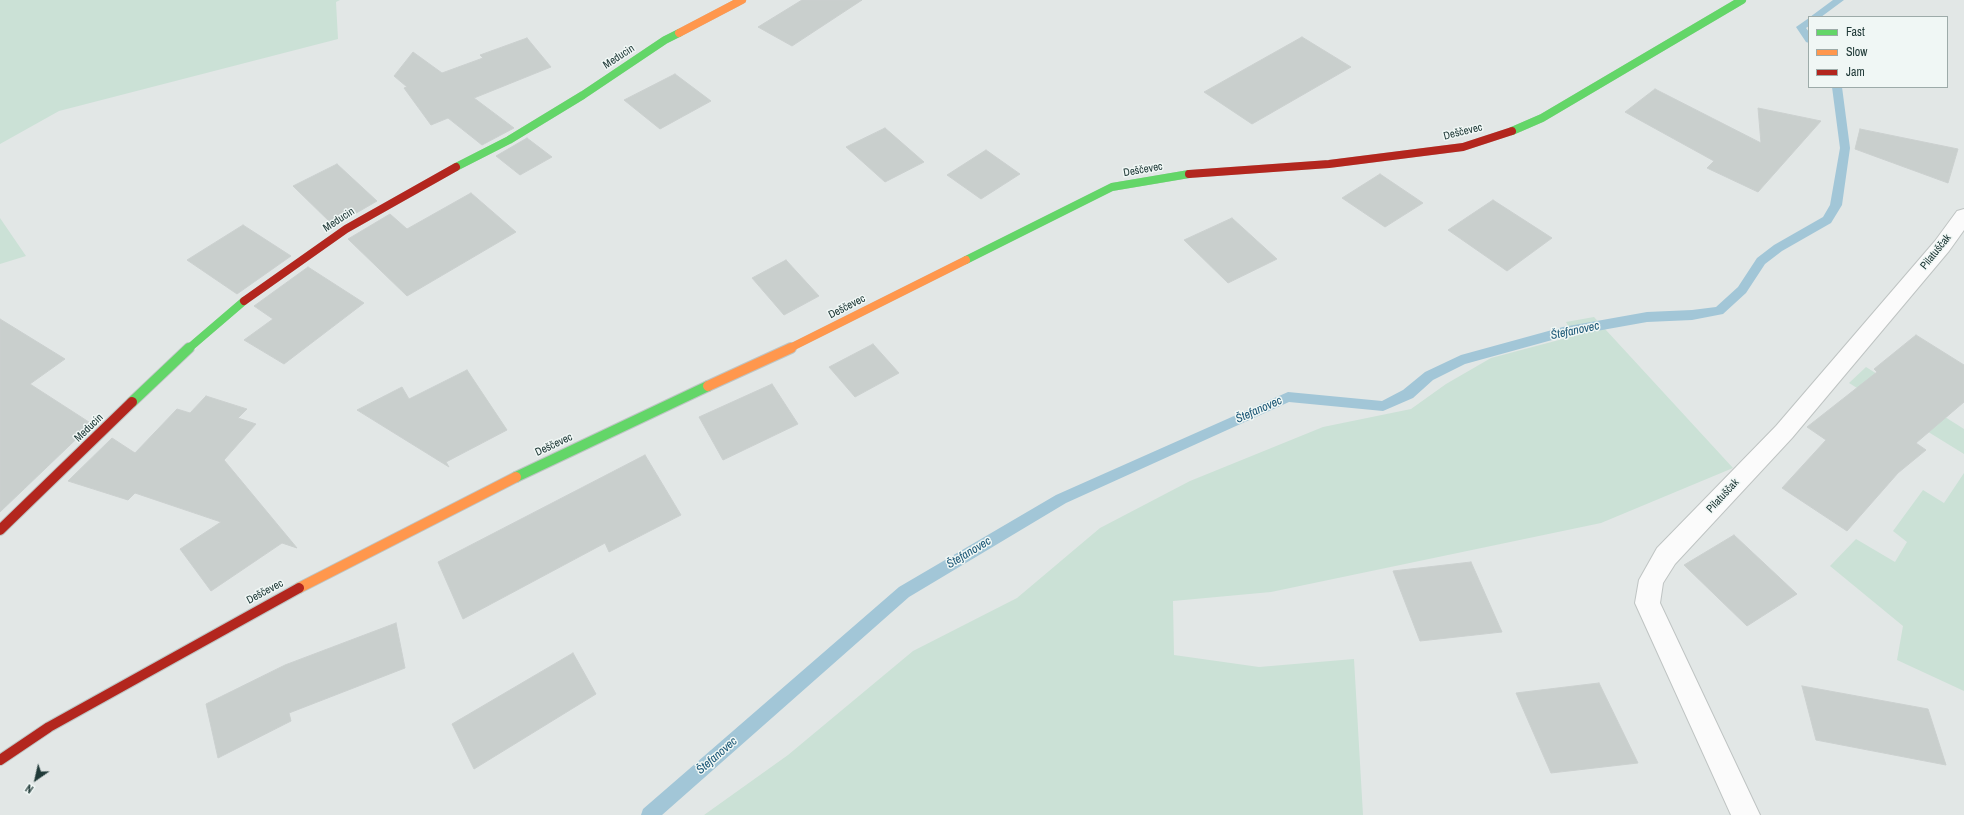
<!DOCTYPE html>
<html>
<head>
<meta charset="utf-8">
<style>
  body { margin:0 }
  #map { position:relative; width:1964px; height:815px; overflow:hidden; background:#e2e7e6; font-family:"Archivo Narrow",sans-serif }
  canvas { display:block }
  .legend { position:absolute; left:1808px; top:16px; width:140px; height:72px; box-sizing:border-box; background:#f0f7f5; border:1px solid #9daba9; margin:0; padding:5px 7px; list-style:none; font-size:12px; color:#203a38 }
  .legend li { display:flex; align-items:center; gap:8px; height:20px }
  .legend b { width:20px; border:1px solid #9daba9 }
  .north { position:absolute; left:16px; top:759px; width:40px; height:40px; -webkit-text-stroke:3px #f0f7f5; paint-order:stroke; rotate:214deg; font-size:11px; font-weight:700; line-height:16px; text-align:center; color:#203a38 }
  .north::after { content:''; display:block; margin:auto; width:14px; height:18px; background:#203a38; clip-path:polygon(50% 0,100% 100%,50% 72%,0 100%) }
</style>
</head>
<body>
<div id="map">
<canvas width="1964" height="815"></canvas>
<ul class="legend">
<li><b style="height:5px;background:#63d668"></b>Fast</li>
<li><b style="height:5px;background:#ff974d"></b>Slow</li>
<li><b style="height:5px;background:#b3261e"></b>Jam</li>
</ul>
<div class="north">N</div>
</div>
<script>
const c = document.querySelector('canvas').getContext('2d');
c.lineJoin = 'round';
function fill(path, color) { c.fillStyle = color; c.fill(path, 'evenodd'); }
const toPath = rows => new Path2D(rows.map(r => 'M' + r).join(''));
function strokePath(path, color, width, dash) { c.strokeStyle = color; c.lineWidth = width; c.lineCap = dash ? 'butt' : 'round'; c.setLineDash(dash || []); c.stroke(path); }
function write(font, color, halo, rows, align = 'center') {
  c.font = font + ' "Archivo Narrow",sans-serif'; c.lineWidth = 3; c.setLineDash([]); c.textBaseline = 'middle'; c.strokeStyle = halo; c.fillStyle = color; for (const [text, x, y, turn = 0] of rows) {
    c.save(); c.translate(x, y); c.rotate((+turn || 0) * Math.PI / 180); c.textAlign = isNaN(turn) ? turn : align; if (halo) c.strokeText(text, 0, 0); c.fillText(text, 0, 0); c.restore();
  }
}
fill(toPath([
  [0,0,340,0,336,2,338,39,59,111,0,144],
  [0,218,26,256,0,264],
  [1594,317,1733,468,1601,523,1271,592,1173,601,1174,655,1259,667,1354,659,1363,815,704,815,788,755,913,651,1017,598,1100,528,1190,481,1323,427,1411,409,1446,384,1491,358,1574,336,1566,322],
  [1866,367,1964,429,1964,454,1849,383],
  [1964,473,1964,691,1897,660,1903,626,1830,566,1856,539,1895,562,1907,542,1893,531,1923,490,1944,503]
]), '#cbe1d6');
fill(toPath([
  [1833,0,1844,0,1821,17,1810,17,1833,0],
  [1809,18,1809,26,1806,28,1809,32,1809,43,1806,42,1796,27,1809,18],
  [1832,87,1842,87,1850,148,1842,205,1831,223,1782,251,1765,264,1746,293,1723,314,1692,320,1647,322,1563,337,1465,364,1433,380,1413,398,1383,411,1289,402,1066,503,909,597,662,815,641,815,643,809,899,587,1056,495,1288,392,1382,401,1403,390,1425,372,1461,355,1563,327,1647,312,1692,310,1716,307,1738,287,1757,258,1774,245,1823,217,1830,205,1840,148,1832,87]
]), '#a2c6d7');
const building = toPath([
  [802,0,862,0,792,46,758,27,802,0],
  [1302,37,1351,67,1252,124,1204,92,1302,37],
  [527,38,551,67,474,98,514,128,482,145,448,118,431,125,404,88,407,87,394,76,413,52,442,73,483,58,480,55,527,38],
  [675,74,711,101,660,129,624,100,675,74],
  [1655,89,1761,143,1758,108,1821,121,1758,192,1707,168,1714,161,1625,112,1655,89],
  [885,128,924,162,885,182,846,147,885,128],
  [1860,129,1958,149,1948,183,1855,149,1860,129],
  [527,138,552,157,520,175,496,156,527,138],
  [986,150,1020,174,981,199,947,175,986,150],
  [337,164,377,201,334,226,293,186,337,164],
  [1380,174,1423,203,1385,227,1342,198,1380,174],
  [471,193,516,232,407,296,348,239,390,214,407,229,471,193],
  [1493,200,1552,238,1507,271,1448,230,1493,200],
  [1232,218,1277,259,1228,283,1184,240,1232,218],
  [243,225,291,256,237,294,187,260,243,225],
  [786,260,819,296,784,315,752,278,786,260],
  [308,267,364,303,284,364,244,340,273,319,254,306,308,267],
  [0,319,65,359,30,384,92,424,0,512,0,319],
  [1916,335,1964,365,1964,402,1916,443,1926,450,1898,473,1847,531,1782,488,1826,440,1807,427,1877,372,1874,369,1916,335],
  [873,344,899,373,855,397,829,367,873,344],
  [467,370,507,430,446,462,449,467,357,410,402,387,409,399,467,370],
  [772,384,798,424,723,460,699,417,772,384],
  [206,396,247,409,238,418,256,424,224,460,297,548,282,543,211,591,180,549,221,522,135,493,128,500,68,481,112,438,135,453,177,409,190,413,206,396],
  [645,455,681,515,609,552,605,543,463,619,438,562,645,455],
  [1734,535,1797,594,1747,626,1684,565,1734,535],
  [1471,562,1502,632,1420,641,1393,571,1471,562],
  [396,623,405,668,289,713,291,721,218,758,206,704,285,665,396,623],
  [573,653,596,694,474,769,452,724,573,653],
  [1599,683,1638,763,1551,773,1516,693,1599,683],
  [1802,686,1928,709,1946,765,1816,740,1802,686]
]);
fill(building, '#c9cfcd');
strokePath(building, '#cbd0cf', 1);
const street = toPath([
  [1964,209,1964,230,1949,251,1792,438,1675,564,1663,583,1660,603,1760,815,1731,815,1635,603,1639,580,1657,548,1776,426,1935,241,1957,211,1964,209]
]);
const fastFar1 = toPath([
  [1512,131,1542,118,1742,0],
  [456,167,509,140,583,95,665,40,679,33],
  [966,260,1112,187,1189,174],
  [188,349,244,301]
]);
const fast = toPath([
  [132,402,189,348],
  [516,477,708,386]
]);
const slowFar1 = toPath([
  [679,33,742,0],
  [788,349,966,260]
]);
const slow = toPath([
  [708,386,791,348],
  [299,588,516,477]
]);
const jamFar1 = toPath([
  [1189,174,1329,164,1463,147,1512,131],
  [244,301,346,229,456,167]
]);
const jam = toPath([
  [0,530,132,402],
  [0,760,49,727,299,588]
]);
strokePath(street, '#bfc4c3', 2);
strokePath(fastFar1, '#bec5c4', 8);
strokePath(fast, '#bec5c4', 12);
strokePath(slowFar1, '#bec5c4', 8);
strokePath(slow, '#bec5c4', 12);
strokePath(jamFar1, '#bec5c4', 8);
strokePath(jam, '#bec5c4', 12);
fill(street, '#fbfbfb');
strokePath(fastFar1, '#63d668', 8);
strokePath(fast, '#63d668', 10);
strokePath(slowFar1, '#ff974d', 8);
strokePath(slow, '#ff974d', 10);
strokePath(jamFar1, '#b3261e', 8);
strokePath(jam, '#b3261e', 10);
write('11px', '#203a38', '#f0f7f5', [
  ["Meducin",619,57,-33],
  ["Deščevec",1463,132,-14],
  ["Deščevec",1143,170,-10],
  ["Meducin",339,220,-33],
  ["Pilatuščak",1936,252,-51],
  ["Deščevec",847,307,-27],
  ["Meducin",89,428,-44],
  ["Deščevec",554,445,-25],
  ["Pilatuščak",1723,496,-47],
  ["Deščevec",265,592,-28]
]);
write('italic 12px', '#1b5776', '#f0f7f5', [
  ["Štefanovec",1575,331,-12],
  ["Štefanovec",1259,410,-24],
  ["Štefanovec",969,553,-31],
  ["Štefanovec",717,756,-41]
]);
</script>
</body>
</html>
